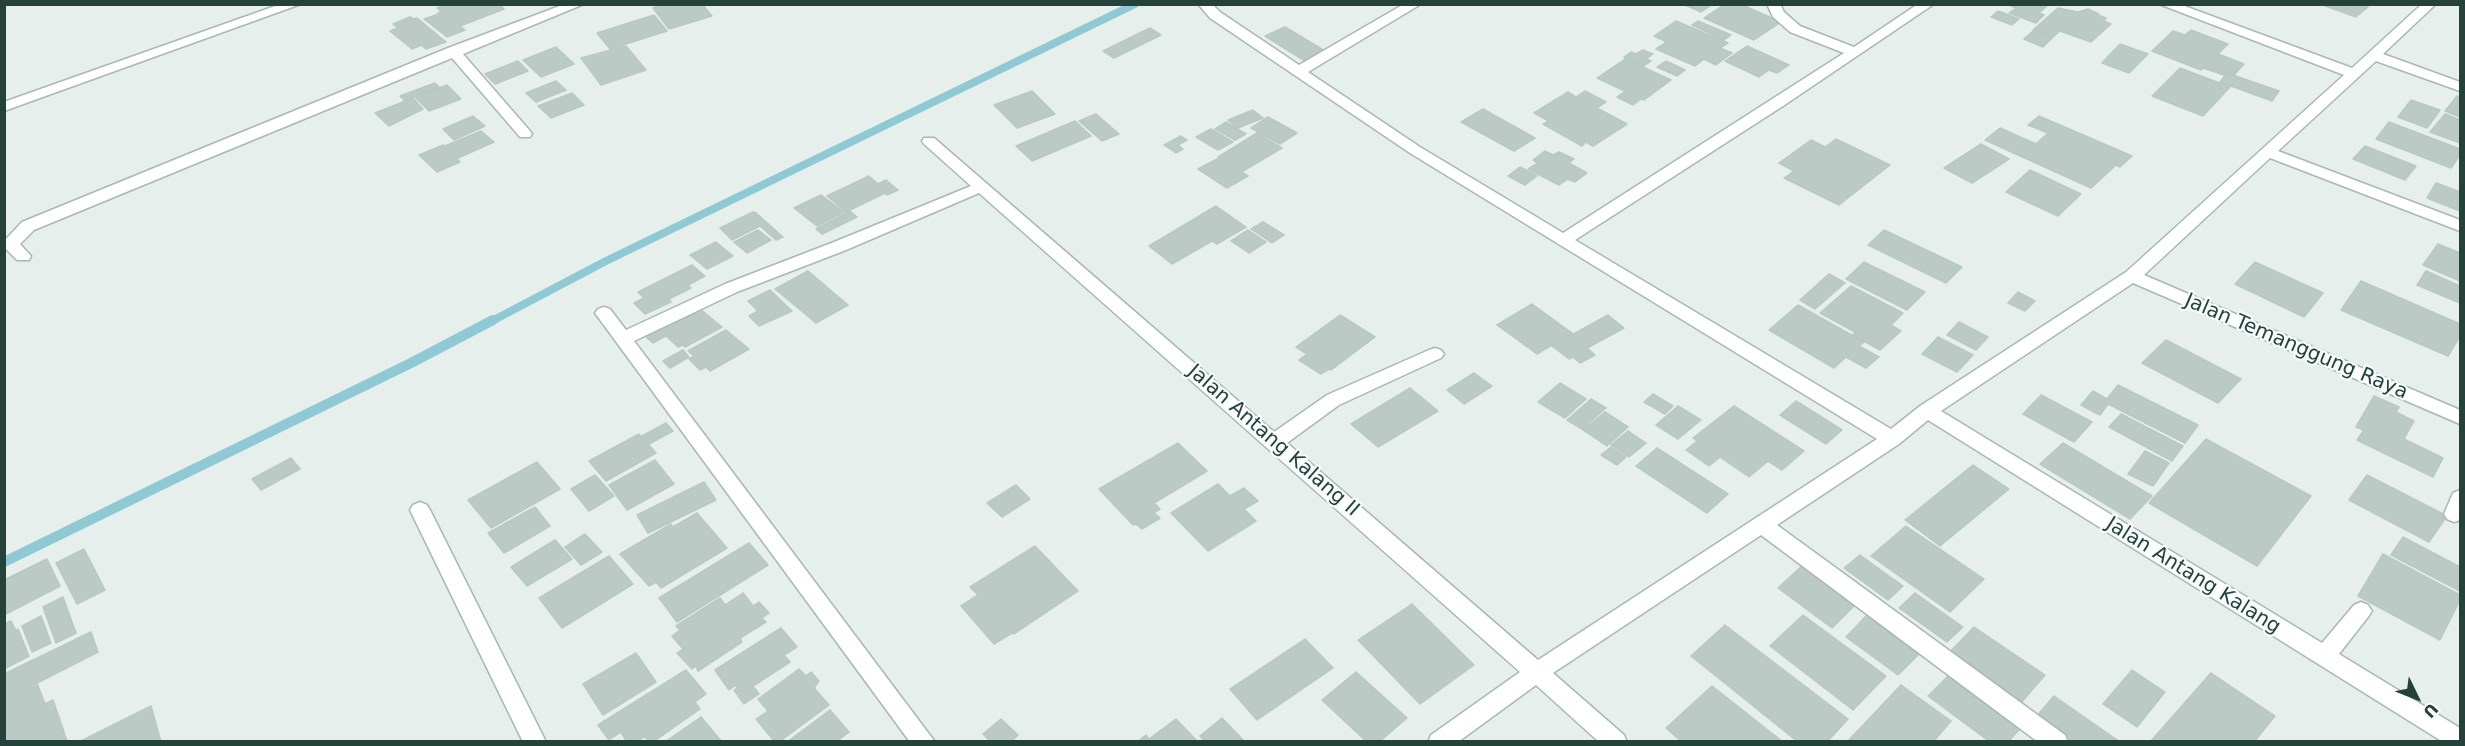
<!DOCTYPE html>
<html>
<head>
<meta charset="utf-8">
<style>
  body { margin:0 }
  #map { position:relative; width:2465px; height:746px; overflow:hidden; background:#e6efeb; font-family:"DejaVu Sans",sans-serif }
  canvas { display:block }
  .frame { position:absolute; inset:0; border:6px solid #24423a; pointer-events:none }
  .north { position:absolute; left:2387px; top:668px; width:60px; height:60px; -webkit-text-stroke:4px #f7fbf9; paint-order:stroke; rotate:133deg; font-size:16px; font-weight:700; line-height:24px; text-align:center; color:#24423a }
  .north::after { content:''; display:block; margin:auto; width:21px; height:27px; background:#24423a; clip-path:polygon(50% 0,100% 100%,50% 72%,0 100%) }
</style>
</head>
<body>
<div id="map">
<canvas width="2465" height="746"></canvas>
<div class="frame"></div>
<div class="north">U</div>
</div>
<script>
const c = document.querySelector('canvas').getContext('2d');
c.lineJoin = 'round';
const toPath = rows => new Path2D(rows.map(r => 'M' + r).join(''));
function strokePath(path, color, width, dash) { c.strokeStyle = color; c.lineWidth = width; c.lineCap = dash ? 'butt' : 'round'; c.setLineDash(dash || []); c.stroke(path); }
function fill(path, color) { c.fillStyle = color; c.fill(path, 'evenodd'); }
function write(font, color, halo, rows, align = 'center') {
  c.font = font + ' "DejaVu Sans",sans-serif'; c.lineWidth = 4.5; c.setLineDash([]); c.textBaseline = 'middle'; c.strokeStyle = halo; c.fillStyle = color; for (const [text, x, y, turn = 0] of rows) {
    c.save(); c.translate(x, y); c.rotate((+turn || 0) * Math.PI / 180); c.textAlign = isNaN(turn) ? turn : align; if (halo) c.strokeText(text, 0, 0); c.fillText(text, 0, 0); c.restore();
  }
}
strokePath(toPath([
  [490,322,606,261,1135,4]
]), '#8ec9d4', 8);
strokePath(toPath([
  [4,562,411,363,493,320]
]), '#8ec9d4', 10);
const building = toPath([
  [447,4,499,4,504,9,460,26,465,30,447,37,424,19,436,15,441,11,437,8,447,4],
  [663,4,702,4,712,16,669,29,653,8,663,4],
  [1683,4,1713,4,1701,12,1683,4],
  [1725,4,1740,4,1781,22,1754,40,1704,18,1725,4],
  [2007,4,2049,4,2039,13,2044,15,2036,23,2009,13,2016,8,2007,4],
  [2320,4,2360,4,2368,7,2356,17,2320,4],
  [2058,8,2078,12,2088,9,2099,14,2098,15,2106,18,2104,21,2111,24,2091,42,2060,31,2053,37,2033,30,2058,8],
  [1998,11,2019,19,2012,25,1991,17,1998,11],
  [654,15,667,31,610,49,597,33,654,15],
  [410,17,414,19,417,18,446,42,426,49,421,45,412,49,390,31,398,28,393,24,410,17],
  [1676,21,1728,43,1720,48,1732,53,1716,65,1704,59,1695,66,1656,49,1667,42,1654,36,1676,21],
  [1698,21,1731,35,1724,40,1692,25,1698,21],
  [1285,27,1325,51,1305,61,1265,36,1285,27],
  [1150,28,1161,35,1114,58,1103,51,1150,28],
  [2191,30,2228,44,2218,54,2244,64,2234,75,2227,72,2224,75,2203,68,2201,70,2152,51,2173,31,2185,35,2191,30],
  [2033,31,2052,38,2043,47,2024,39,2033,31],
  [2120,44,2148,54,2129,73,2102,63,2120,44],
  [626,46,646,70,601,85,581,58,626,46],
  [1747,46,1789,65,1777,73,1769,70,1759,77,1725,61,1747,46],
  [556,47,574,64,541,77,523,60,556,47],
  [1643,50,1653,54,1646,59,1651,61,1644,66,1624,57,1631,52,1636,54,1643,50],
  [1625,59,1671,80,1644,100,1597,78,1625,59],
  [518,61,528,71,495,84,485,74,518,61],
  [1666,61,1685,70,1677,76,1657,67,1666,61],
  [2180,68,2230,87,2203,116,2152,96,2180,68],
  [2227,73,2279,91,2272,101,2220,82,2227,73],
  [556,81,566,90,536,102,526,93,556,81],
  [435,83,439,87,404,100,400,96,435,83],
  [447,85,461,99,429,111,415,97,447,85],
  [1032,91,1055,114,1017,128,994,105,1032,91],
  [1585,91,1606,102,1597,108,1627,124,1593,146,1586,142,1582,146,1543,124,1549,121,1534,113,1568,92,1576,97,1585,91],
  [1624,92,1641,99,1633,105,1617,97,1624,92],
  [572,93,584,105,551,118,538,106,572,93],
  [2457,96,2460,97,2460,117,2445,111,2457,96],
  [413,98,423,109,389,126,375,113,413,98],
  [2411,100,2440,110,2427,128,2398,117,2411,100],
  [1483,109,1535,138,1514,151,1461,122,1483,109],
  [1253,110,1263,118,1238,128,1228,120,1253,110],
  [1096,114,1119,134,1102,141,1079,121,1096,114],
  [2445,114,2460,120,2460,143,2430,132,2445,114],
  [473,116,485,126,454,140,443,129,473,116],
  [2039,116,2132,156,2120,167,2116,165,2091,188,1985,140,2000,128,2036,144,2048,133,2028,125,2039,116],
  [1268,117,1297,133,1280,144,1251,128,1268,117],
  [1075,121,1091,136,1032,161,1016,146,1075,121],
  [1226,122,1246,134,1235,140,1215,129,1226,122],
  [2389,122,2460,149,2460,155,2451,168,2376,139,2389,122],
  [1211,129,1233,142,1218,150,1196,137,1211,129],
  [481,131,494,142,458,158,445,146,481,131],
  [1257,133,1282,148,1243,171,1218,157,1257,133],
  [1181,136,1187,140,1178,145,1183,149,1176,153,1164,145,1181,136],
  [1836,139,1890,165,1839,205,1784,178,1794,171,1779,163,1811,140,1825,147,1836,139],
  [1981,144,2009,159,1972,183,1944,168,1981,144],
  [443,145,460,162,437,172,419,155,443,145],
  [2365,146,2416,166,2405,180,2353,159,2365,146],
  [1545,151,1553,155,1559,152,1574,159,1569,163,1587,173,1575,182,1568,179,1559,185,1528,169,1538,163,1533,160,1545,151],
  [1219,158,1248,176,1227,188,1198,169,1219,158],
  [1520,167,1537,176,1525,185,1508,176,1520,167],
  [2030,170,2081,194,2058,216,2006,192,2030,170],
  [869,176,878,184,886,180,898,190,887,195,885,193,846,212,827,196,869,176],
  [2436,183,2460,192,2460,211,2427,198,2436,183],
  [821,195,844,212,817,226,794,208,821,195],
  [1216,206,1246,227,1217,244,1212,241,1172,264,1149,246,1216,206],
  [850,211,857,217,822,234,816,229,850,211],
  [753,212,756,213,783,237,776,240,760,226,732,240,720,228,753,212],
  [1263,222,1284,235,1272,243,1251,229,1263,222],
  [758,230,771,240,747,253,734,242,758,230],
  [1248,230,1266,242,1249,253,1231,241,1248,230],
  [1884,230,1962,267,1946,283,1868,245,1884,230],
  [716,242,733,256,707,269,690,255,716,242],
  [2438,244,2460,253,2460,281,2423,265,2438,244],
  [1864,262,1925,292,1907,310,1846,279,1864,262],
  [2255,262,2323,293,2304,317,2235,284,2255,262],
  [692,265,705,276,688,285,691,288,669,299,671,302,645,314,634,303,644,298,638,292,692,265],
  [808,271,848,305,816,323,775,289,808,271],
  [2426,271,2460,286,2460,303,2417,285,2426,271],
  [1829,274,1845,283,1815,309,1800,300,1829,274],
  [2361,281,2460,324,2460,336,2448,356,2341,310,2361,281],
  [1851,286,1903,313,1891,325,1901,331,1880,350,1853,335,1855,332,1820,313,1851,286],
  [770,290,792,311,759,326,749,316,758,311,748,301,770,290],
  [2018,292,2035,301,2025,311,2008,303,2018,292],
  [1532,304,1572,333,1537,354,1497,325,1532,304],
  [1798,305,1864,342,1859,346,1879,357,1866,368,1846,357,1834,368,1769,330,1798,305],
  [700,309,722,327,685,347,682,345,678,347,666,336,670,334,664,329,700,309],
  [1340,315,1375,337,1331,370,1329,369,1321,374,1299,360,1307,354,1296,347,1340,315],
  [1608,315,1624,328,1587,348,1595,355,1580,363,1573,357,1569,359,1552,346,1608,315],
  [1959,322,1988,337,1976,350,1947,335,1959,322],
  [661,328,669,334,653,343,646,337,661,328],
  [726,330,749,349,710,371,706,367,700,370,689,359,694,356,688,351,726,330],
  [1938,337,1973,355,1957,372,1922,354,1938,337],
  [2166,340,2241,379,2218,403,2142,363,2166,340],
  [683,350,689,357,670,368,663,361,683,350],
  [1474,373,1492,386,1464,404,1447,390,1474,373],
  [1560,383,1586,399,1565,418,1538,402,1560,383],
  [2118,385,2198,425,2185,443,2108,404,2100,415,2081,405,2093,391,2107,399,2118,385],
  [1410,388,1438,411,1378,447,1351,424,1410,388],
  [1653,394,1673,406,1665,414,1644,402,1653,394],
  [2041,395,2092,422,2074,442,2023,414,2041,395],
  [2374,396,2399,407,2396,412,2414,421,2404,439,2443,458,2433,477,2357,440,2364,430,2356,427,2374,396],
  [1591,399,1606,408,1582,429,1567,420,1591,399],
  [1796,401,1842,430,1826,444,1780,415,1796,401],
  [1678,406,1701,420,1678,439,1656,425,1678,406],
  [1734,406,1804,451,1782,470,1768,461,1749,477,1720,457,1709,466,1686,450,1697,441,1693,438,1734,406],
  [1605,412,1628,427,1607,446,1583,430,1605,412],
  [2121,414,2183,446,2172,461,2109,427,2121,414],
  [666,423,673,431,649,444,642,436,666,423],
  [1628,431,1646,443,1629,457,1611,445,1628,431],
  [639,434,656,453,606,481,589,461,639,434],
  [2206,439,2311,496,2257,566,2149,503,2206,439],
  [1178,443,1207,471,1154,503,1160,509,1154,513,1160,518,1142,529,1136,524,1133,525,1099,489,1178,443],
  [2063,443,2152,496,2130,519,2040,464,2063,443],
  [1611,447,1626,457,1617,465,1601,455,1611,447],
  [1657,448,1728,494,1707,513,1636,466,1657,448],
  [2145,451,2169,463,2153,486,2128,474,2145,451],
  [291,458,300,469,261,490,252,479,291,458],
  [655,460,674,484,627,510,609,485,655,460],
  [537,462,560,489,491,528,468,500,537,462],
  [1973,465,2009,489,1940,546,1905,520,1973,465],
  [595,475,614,496,589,511,571,489,595,475],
  [2367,475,2447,516,2429,542,2349,500,2367,475],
  [704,482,716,500,648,533,637,515,704,482],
  [1218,484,1230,496,1244,488,1258,501,1244,509,1256,521,1208,551,1171,513,1218,484],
  [1016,485,1030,499,1002,517,987,503,1016,485],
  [535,507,550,526,504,553,488,533,535,507],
  [697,513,727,548,661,588,656,582,649,586,620,554,671,524,673,527,697,513],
  [1906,526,1984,579,1950,612,1871,556,1906,526],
  [585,534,602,552,581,565,565,547,585,534],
  [2403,537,2460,567,2460,591,2391,555,2403,537],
  [555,540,572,559,527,586,511,567,555,540],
  [749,543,768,565,677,622,659,598,749,543],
  [1035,546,1078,591,1014,634,1012,633,994,644,961,606,978,595,970,587,1035,546],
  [84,549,105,590,77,604,56,563,84,549],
  [2383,554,2460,595,2460,600,2440,640,2358,596,2383,554],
  [1860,555,1903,586,1888,600,1844,568,1860,555],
  [609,556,633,584,562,628,539,598,609,556],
  [47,559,60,586,4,615,4,580,47,559],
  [1805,563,1859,601,1832,628,1778,588,1805,563],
  [743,593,753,606,759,602,769,613,762,618,766,622,740,638,742,642,698,671,696,666,692,669,677,653,683,649,672,636,680,630,676,626,720,598,725,605,743,593],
  [1915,593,1963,627,1947,642,1899,608,1915,593],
  [63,597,76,633,56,643,43,607,63,597],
  [1412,604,1474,665,1420,704,1358,640,1412,604],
  [1869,613,1922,651,1898,675,1846,637,1869,613],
  [1803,615,1886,676,1853,710,1770,646,1803,615],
  [41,616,51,643,32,652,22,626,41,616],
  [11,621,16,631,18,629,29,656,4,669,4,624,11,621],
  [1725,625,1848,719,1827,742,1798,742,1691,656,1725,625],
  [1974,627,2045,675,2020,704,1948,654,1974,627],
  [781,628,797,647,784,655,790,662,753,686,759,694,744,704,734,690,737,688,736,685,729,690,715,670,781,628],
  [91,632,98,652,37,683,45,704,53,700,67,741,4,742,4,674,91,632],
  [1305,639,1333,668,1257,720,1230,689,1305,639],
  [636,653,656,682,603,715,583,684,636,653],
  [799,669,806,676,811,672,819,681,814,688,829,705,779,742,775,742,756,719,768,711,758,699,799,669],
  [686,670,706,694,695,702,700,709,653,742,648,742,645,736,637,742,627,742,621,732,609,740,598,725,686,670],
  [1954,670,2026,722,2008,742,1990,742,1928,696,1954,670],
  [2132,670,2165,692,2137,727,2103,704,2132,670],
  [1356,672,1407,718,1379,742,1367,742,1322,700,1356,672],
  [2211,673,2275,716,2254,742,2150,742,2211,673],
  [1901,685,1951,721,1933,742,1847,742,1901,685],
  [1712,686,1783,742,1682,742,1666,728,1712,686],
  [2054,696,2120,742,2072,742,2036,717,2054,696],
  [151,706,161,742,79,742,151,706],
  [830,710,849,732,836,742,787,742,830,710],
  [701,717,722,742,665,742,701,717],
  [1222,718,1245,742,1205,742,1200,736,1222,718],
  [1001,719,1018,735,1011,742,991,742,983,734,1001,719],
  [1176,719,1198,742,1137,742,1146,735,1149,739,1176,719]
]);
fill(building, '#bbcac4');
strokePath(building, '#b8c9c2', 1.5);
const minor = toPath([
  [281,4,301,4,4,111,4,102,281,4],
  [565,4,584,4,463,54,530,131,532,134,530,137,520,137,452,58,34,230,20,244,31,256,29,260,17,260,4,247,5,240,22,222,448,48,565,4],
  [1198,4,1212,4,1220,12,1299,65,1404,4,1421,4,1308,72,1420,147,1563,233,1844,53,1790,32,1773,17,1767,4,1780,4,1784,12,1800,26,1854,47,1918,4,1934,4,1783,106,1575,240,1891,429,1920,406,2126,272,2344,75,2159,4,2179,4,2352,68,2422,4,2436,4,2383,54,2460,82,2460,91,2376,61,2278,151,2460,220,2460,231,2270,158,2144,275,2460,410,2460,424,2133,283,1941,411,2322,643,2354,605,2361,602,2368,605,2372,611,2368,617,2339,654,2460,728,2460,742,2443,742,1928,420,1899,444,1777,525,2065,735,2068,742,2038,742,1761,535,1553,673,1624,735,1627,742,1599,742,1536,685,1458,742,1428,742,1431,735,1520,672,979,193,846,250,737,292,634,341,935,742,910,742,595,313,598,309,604,307,610,309,626,330,725,284,834,242,971,186,924,144,922,141,924,138,934,138,1274,432,1327,395,1429,350,1435,348,1441,350,1444,354,1441,358,1339,405,1287,443,1538,660,1877,439,1410,153,1210,18,1198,4],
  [2460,490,2460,520,2454,522,2447,519,2444,514,2453,493,2460,490],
  [420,502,427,505,430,510,546,742,523,742,410,510,413,505,420,502]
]);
strokePath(minor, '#a8b8b2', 3);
fill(minor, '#fff');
write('20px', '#24423a', '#f7fbf9', [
  ["Jalan Temanggung Raya",2296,347,23],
  ["Jalan Antang Kalang II",1273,441,41],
  ["Jalan Antang Kalang",2193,576,32]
]);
</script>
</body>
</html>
